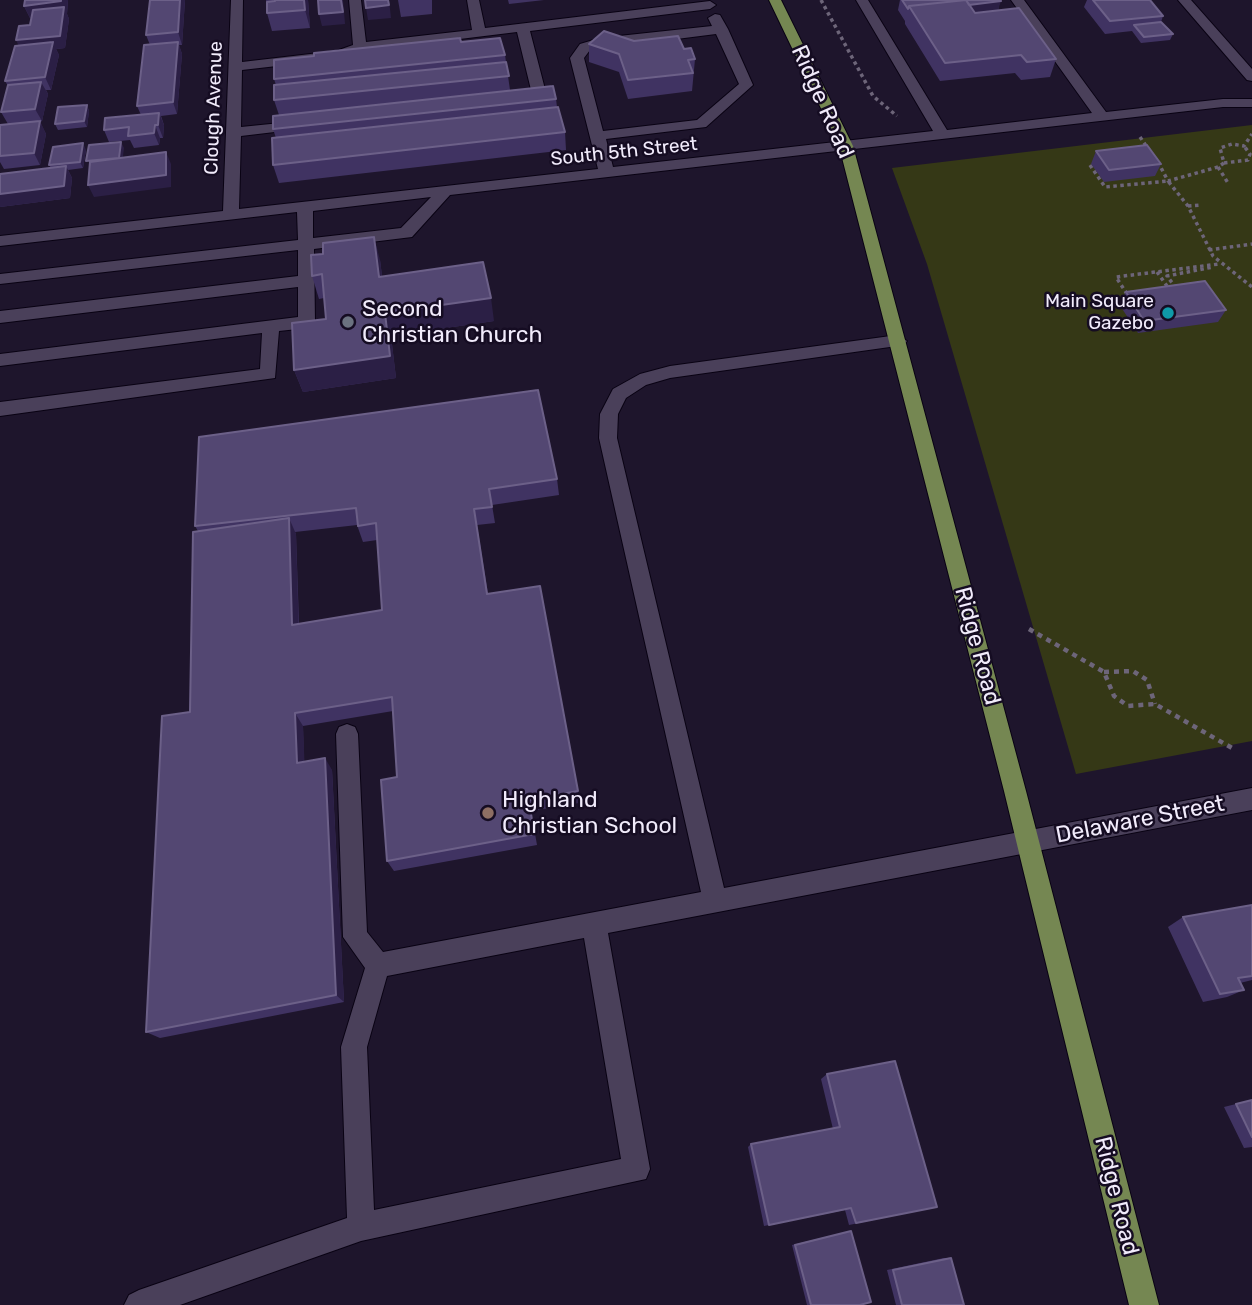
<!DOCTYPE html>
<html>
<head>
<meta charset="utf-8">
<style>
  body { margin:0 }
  canvas { display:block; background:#1e152c }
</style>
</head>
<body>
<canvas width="1252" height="1305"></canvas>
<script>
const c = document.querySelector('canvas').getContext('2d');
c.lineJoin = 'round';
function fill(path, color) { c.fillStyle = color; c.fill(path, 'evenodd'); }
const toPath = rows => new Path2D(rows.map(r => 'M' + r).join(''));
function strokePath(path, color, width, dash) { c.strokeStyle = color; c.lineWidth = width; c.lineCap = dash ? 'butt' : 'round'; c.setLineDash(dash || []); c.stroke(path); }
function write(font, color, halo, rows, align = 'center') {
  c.font = font + ' Rubik,sans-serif'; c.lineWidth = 5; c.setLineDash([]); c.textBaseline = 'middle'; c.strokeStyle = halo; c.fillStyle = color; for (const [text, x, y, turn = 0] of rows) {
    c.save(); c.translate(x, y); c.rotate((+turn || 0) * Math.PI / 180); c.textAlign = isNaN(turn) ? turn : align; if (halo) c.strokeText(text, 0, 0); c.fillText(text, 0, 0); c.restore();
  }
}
fill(toPath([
  [1252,125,1252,741,1076,774,927,264,892,168]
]), '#353816');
const minor = toPath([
  [231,0,243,0,242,62,336,51,353,45,349,0,361,0,366,42,472,30,467,0,479,0,485,28,710,1,716,5,710,9,530,31,547,97,540,101,524,103,517,99,532,94,517,32,362,51,338,59,242,70,241,127,300,121,307,125,300,129,241,136,239,209,598,169,570,58,580,44,600,38,712,26,708,18,715,14,720,15,728,29,753,85,706,127,606,139,613,167,933,131,856,0,868,0,947,130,1092,113,1011,0,1024,0,1106,112,1223,99,1252,99,1252,107,1223,107,450,195,412,237,314,249,315,322,307,328,279,331,275,378,0,416,0,402,260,369,262,333,0,366,0,354,298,317,298,287,0,323,0,311,298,276,298,250,0,284,0,274,298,240,297,212,0,246,0,236,223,211,231,0],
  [716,34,739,84,697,120,603,131,584,58,590,50,716,34],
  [431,197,401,228,313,238,313,211,431,197],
  [1178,0,1191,0,1252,69,1252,81,1247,80,1178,0],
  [898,335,907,341,904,345,670,378,646,385,626,398,618,414,617,438,724,888,1252,788,1252,810,608,933,650,1169,646,1179,361,1241,180,1305,124,1305,129,1295,139,1290,347,1218,341,1047,365,968,343,937,336,734,339,727,347,724,355,727,358,734,367,932,383,952,701,892,599,438,600,414,613,389,640,374,670,366,898,335],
  [584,938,621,1159,374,1210,367,1047,387,976,584,938]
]);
const major = toPath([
  [769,0,781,0,853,146,1026,791,1159,1305,1129,1305,1004,791,839,146,769,0]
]);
strokePath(minor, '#090213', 2);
strokePath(major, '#090213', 2);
strokePath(toPath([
  [821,0,873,96,897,116],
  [1140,137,1149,150],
  [1158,162,1168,181,1218,167,1224,163,1220,148,1232,144,1244,146,1252,134],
  [1224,163,1248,160,1250,154,1244,146],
  [1090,165,1105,187,1168,181,1188,206,1213,256,1252,287],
  [1218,167,1228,183],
  [1188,206,1201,205],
  [1209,250,1252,244],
  [1157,272,1167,286],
  [1176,288,1167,276,1213,267],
  [1127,294,1116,277,1219,264]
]), '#6d6579', 3.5, [3.5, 3.5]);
strokePath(toPath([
  [1029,629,1104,672,1114,696,1128,706,1155,704,1232,748],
  [1104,672,1133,671,1147,680,1155,704]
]), '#6d6579', 4.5, [5, 5]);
fill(minor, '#4a405a');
fill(major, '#758752');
fill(toPath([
  [25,0,68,0,67,14,69,19,65,48,56,49,59,55,51,90,46,90,48,94,42,121,40,122,46,134,40,165,4,169,0,162,0,125,8,124,1,112,8,86,5,81,19,45,30,25,32,18,30,18,24,6],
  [150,0,185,0,182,45,179,45,182,54,177,114,161,116,164,125,163,138,160,138,159,145,134,148,130,140,109,142,104,130,141,115,137,106,150,45,146,35],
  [266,0,308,0,310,28,272,31,267,13],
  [398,0,432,0,432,14,401,17],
  [508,0,544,0,509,4],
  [900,0,1000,0,998,11,1056,59,1050,77,1021,80,1015,73,940,81,905,24,905,21,898,10],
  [1087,0,1150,0,1163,16,1161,22,1173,34,1170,40,1141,43,1132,31,1105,34,1084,7],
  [634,41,684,49,695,59,692,91,628,99,619,72,589,62,589,44],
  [461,42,505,55,510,90,556,99,557,107,565,132,566,150,279,183,273,165,276,138,273,129,279,115,274,100,276,85,274,79],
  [87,105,89,111,87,127,58,130,55,124],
  [86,150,83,168,68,170,72,178,70,198,0,207,0,174,51,168,49,165],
  [1096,151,1161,164,1155,176,1104,182,1091,164],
  [380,260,382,276,494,321,391,336,396,378,303,392,294,370,326,319,324,298,319,299,312,276],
  [1126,292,1226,310,1218,322,1138,333,1119,304],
  [557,479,559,495,492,505,495,523,477,525,488,594,578,791,579,803,531,811,537,845,394,871,387,861,397,777,393,711,303,726,304,761,332,770,344,1002,160,1038,146,1032,190,712,198,531,195,526],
  [357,525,363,542,377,540,382,610,299,624,296,534,295,532],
  [1252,905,1252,980,1240,983,1244,990,1227,997,1203,1002,1168,927,1183,917],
  [827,1074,937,1207,849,1225,845,1210,764,1226,748,1147,751,1144,833,1129,821,1079],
  [1252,1100,1252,1147,1244,1148,1224,1107],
  [846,1232,860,1305,807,1305,792,1245],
  [944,1258,951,1258,964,1305,896,1305,887,1270]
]), '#403362');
fill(toPath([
  [61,0,68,0,67,14,69,19,65,48,56,49,59,55,51,90,45,77,22,53,16,40,63,14,30,18,24,6],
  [180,0,185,0,182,45,178,32],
  [304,0,308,0,310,28,305,10],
  [341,0,343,0,345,24,322,26,319,14],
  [389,0,391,18,368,20,366,8],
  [1001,1,997,13,912,11],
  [178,42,182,54,177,114,173,102],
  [41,82,48,94,42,121,35,109],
  [87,105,89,111,87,127,84,121],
  [159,113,164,125,163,138,158,125],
  [40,121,46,134,40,165,34,153],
  [155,125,160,138,159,145,154,133],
  [121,142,124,148,122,164,119,158],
  [83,143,86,150,83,168,80,162],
  [166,152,171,164,171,187,94,197,88,185],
  [66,166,72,178,70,198,0,207,0,194],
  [374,237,380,260,385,300,379,277],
  [491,298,494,321,391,336,396,378,303,392,294,370,385,313],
  [474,509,477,525,490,609,487,594],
  [289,518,296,534,299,639,292,625],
  [295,713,303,726,305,775,297,763],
  [325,758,332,770,344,1002,336,995]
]), '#2b1f45');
const building = toPath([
  [25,0,61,0,61,1,24,6,25,0],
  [150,0,180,0,178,32,146,35,150,0],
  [275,0,304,0,305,10,267,13,267,2,275,1,275,0],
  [318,0,341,0,343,12,319,14,318,0],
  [365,0,388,0,389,5,366,8,365,0],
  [902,0,1000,0,1001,1,969,5,966,0,909,6,908,9,902,0],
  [966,0,975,13,1019,8,1056,59,1027,62,1021,55,945,63,909,6,966,0],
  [1093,0,1150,0,1163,16,1110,21,1093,0],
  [64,7,60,36,16,40,19,26,30,25,33,10,64,7],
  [1161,22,1173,34,1144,37,1134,25,1161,22],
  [604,31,634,41,678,36,684,49,691,48,695,59,688,60,693,73,628,80,619,54,589,44,604,31],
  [460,38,461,42,500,38,505,55,274,79,274,60,314,56,314,53,460,38],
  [53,42,45,77,5,81,15,46,53,42],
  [178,42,173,102,137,106,144,45,178,42],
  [506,62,509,76,274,100,274,85,506,62],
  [41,82,35,109,1,112,8,85,41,82],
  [553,86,556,99,273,129,273,116,553,86],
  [87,105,84,121,55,124,58,107,87,105],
  [558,107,565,132,273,165,272,138,558,107],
  [159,113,158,125,155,125,154,133,128,136,129,127,104,130,105,118,159,113],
  [40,121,34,153,0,156,0,125,40,121],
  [121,142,119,158,86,161,89,145,121,142],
  [83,143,80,162,49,165,53,147,83,143],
  [1147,145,1161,164,1109,170,1096,151,1147,145],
  [166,152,166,175,88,185,90,162,166,152],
  [66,166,64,186,0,194,0,174,66,166],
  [374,237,379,277,483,262,491,298,385,313,390,356,294,370,292,323,326,319,322,274,312,276,311,255,323,254,323,243,374,237],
  [1205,281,1226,310,1144,321,1126,292,1205,281],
  [538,390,557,479,489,489,492,507,474,509,487,594,540,586,578,791,529,800,534,834,387,861,381,780,397,777,392,697,295,713,297,763,325,758,336,995,146,1032,162,716,190,712,193,532,289,518,292,625,382,610,376,523,358,526,356,508,195,526,199,437,538,390],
  [1252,905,1252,976,1238,978,1244,990,1220,994,1183,917,1252,905],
  [895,1061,937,1207,856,1223,851,1208,769,1225,751,1144,840,1127,827,1074,895,1061],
  [1252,1100,1252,1137,1236,1104,1252,1100],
  [851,1231,871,1302,860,1305,811,1305,795,1245,851,1231],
  [951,1258,964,1305,902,1305,893,1270,951,1258]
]);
fill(building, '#534772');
strokePath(building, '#6c6088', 2);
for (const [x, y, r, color] of [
  [1168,313,7,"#0f9aa8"],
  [348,322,7,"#6b7280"],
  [488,813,7,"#8d6e63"]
]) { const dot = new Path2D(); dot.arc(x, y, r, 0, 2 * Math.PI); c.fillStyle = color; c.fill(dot); strokePath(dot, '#150c22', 2.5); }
write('19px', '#f1ebfb', '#150c22', [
  ["Clough Avenue",214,108,-88],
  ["South 5th Street",624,152,-6]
]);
write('19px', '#f1ebfb', '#150c22', [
  ["Main Square",1154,302],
  ["Gazebo",1154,324]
], 'right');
write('23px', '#f1ebfb', '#150c22', [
  ["Ridge Road",822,102,66],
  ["Ridge Road",977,646,75],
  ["Delaware Street",1140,820,-11],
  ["Ridge Road",1116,1196,76]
]);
write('23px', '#f1ebfb', '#150c22', [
  ["Second",362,309],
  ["Christian Church",362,335],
  ["Highland",502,800],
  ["Christian School",502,826]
], 'left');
</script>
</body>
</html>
